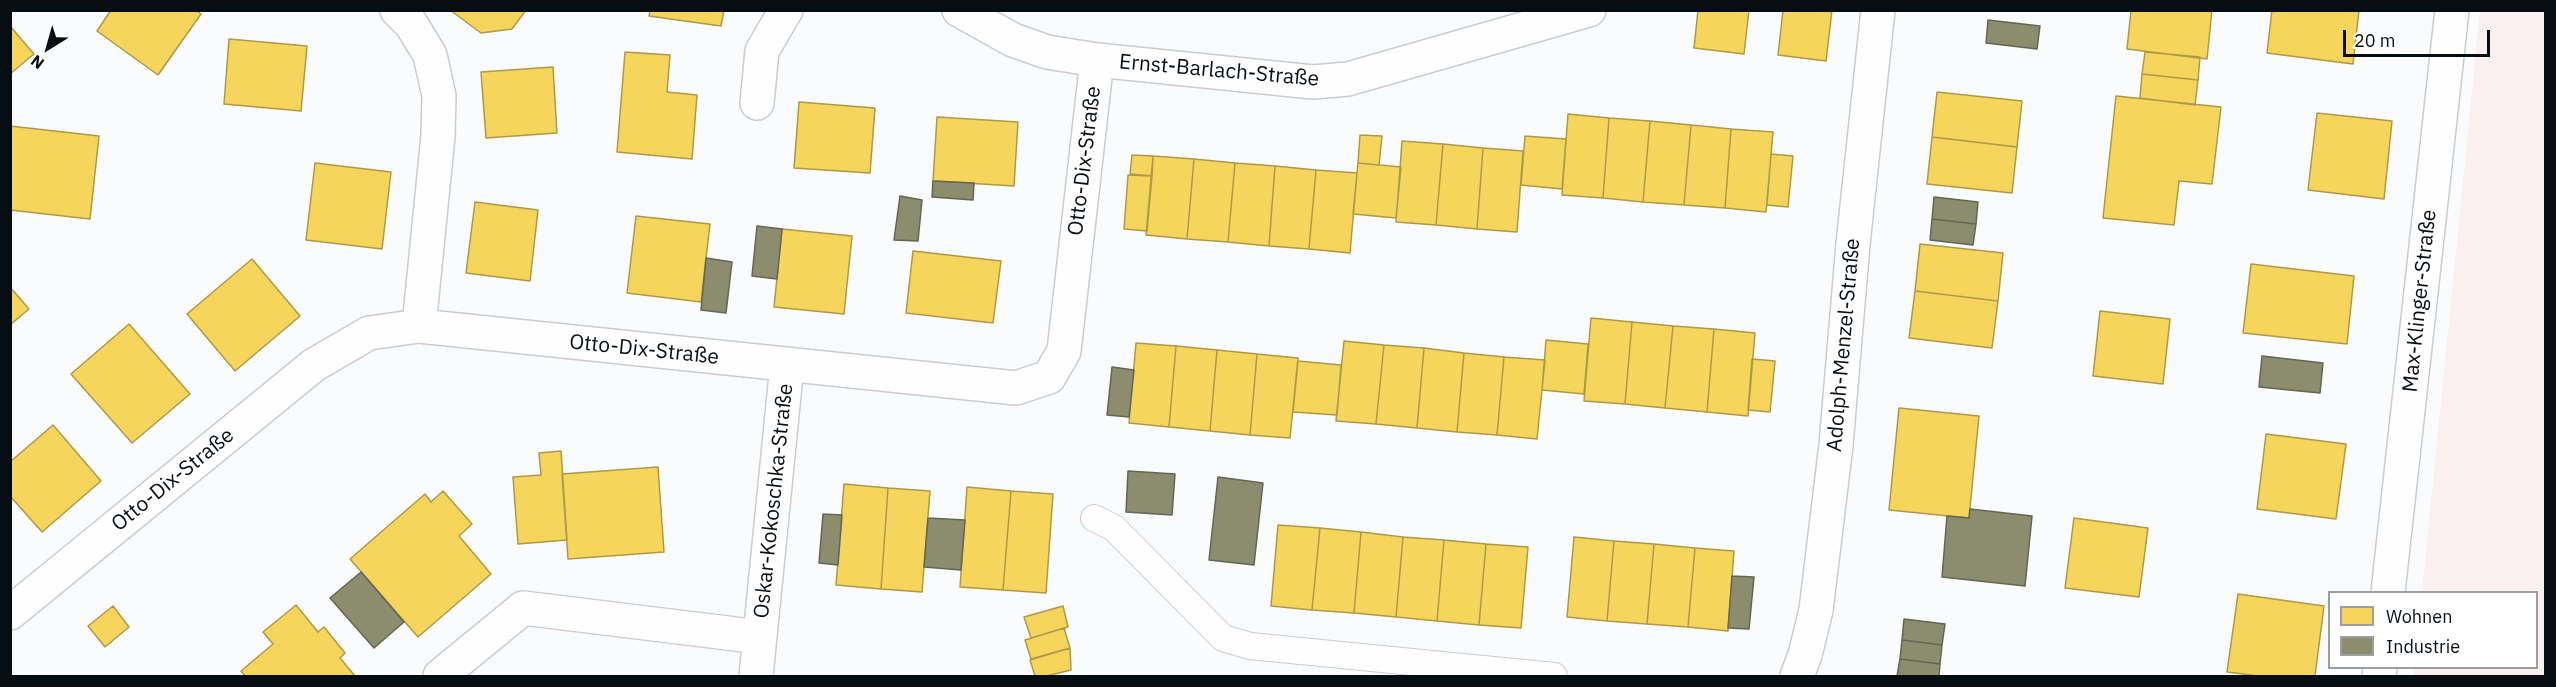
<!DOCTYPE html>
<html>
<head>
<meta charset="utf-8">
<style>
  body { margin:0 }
  #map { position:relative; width:2556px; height:687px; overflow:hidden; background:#f9fbfd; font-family:"IBM Plex Sans",sans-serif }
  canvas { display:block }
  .frame { position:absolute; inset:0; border:12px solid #070e13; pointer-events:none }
  .legend { position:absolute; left:2328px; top:591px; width:210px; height:78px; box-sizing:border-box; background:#fff; border:2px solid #9c9fa1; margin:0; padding:8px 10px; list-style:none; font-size:18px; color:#070e13 }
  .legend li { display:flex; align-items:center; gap:12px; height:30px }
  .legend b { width:30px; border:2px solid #9c9fa1 }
  .north { position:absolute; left:18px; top:18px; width:60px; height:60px; -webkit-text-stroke:4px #fff; paint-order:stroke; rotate:217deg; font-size:16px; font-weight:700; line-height:24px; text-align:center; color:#070e13 }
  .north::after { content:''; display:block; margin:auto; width:21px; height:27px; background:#070e13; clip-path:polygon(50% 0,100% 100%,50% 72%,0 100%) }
  .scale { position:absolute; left:2343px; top:30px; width:147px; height:27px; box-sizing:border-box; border:3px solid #070e13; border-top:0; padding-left:8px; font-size:18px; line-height:21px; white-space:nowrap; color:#070e13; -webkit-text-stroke:4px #fff; paint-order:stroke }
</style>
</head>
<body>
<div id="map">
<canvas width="2556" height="687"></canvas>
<div class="frame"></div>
<ul class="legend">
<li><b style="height:16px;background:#f6d55c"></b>Wohnen</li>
<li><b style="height:16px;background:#8c8c6e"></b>Industrie</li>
</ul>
<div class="north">N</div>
<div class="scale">20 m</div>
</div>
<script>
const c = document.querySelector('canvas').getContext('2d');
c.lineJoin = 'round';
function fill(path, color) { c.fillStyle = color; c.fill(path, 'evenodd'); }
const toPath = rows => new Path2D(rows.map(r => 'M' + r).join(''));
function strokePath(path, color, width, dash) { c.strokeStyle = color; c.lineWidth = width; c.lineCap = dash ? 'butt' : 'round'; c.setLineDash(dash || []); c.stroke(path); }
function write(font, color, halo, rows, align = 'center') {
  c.font = font + ' "IBM Plex Sans",sans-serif'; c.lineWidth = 6; c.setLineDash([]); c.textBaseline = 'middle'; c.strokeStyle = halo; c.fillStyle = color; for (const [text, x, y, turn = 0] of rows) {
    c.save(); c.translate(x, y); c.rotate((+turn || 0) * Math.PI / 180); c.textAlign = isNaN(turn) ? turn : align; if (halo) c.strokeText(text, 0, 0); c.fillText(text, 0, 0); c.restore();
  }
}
fill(toPath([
  [2480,11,2545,11,2545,676,2414,676,2415,668,2536,668,2536,592,2422,592]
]), '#faf0f0');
const homes = toPath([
  [111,10,196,10,201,14,158,75,97,31,111,10],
  [450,10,526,10,512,29,481,33,450,10],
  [650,10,724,10,721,26,649,16,650,10],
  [1698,10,1749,10,1744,54,1694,48,1698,10],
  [1783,10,1832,10,1826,61,1778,55,1783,10],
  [2131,10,2212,10,2207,59,2127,49,2131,10],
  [2272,10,2359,10,2353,64,2267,53,2272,10],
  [10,26,34,54,10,74,10,26],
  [229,39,307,46,301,111,224,104,229,39],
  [625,52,670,55,667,92,697,95,692,159,617,152,625,52],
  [2145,52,2200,57,2198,80,2142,74,2145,52],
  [553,67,557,133,486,138,481,72,553,67],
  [2142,74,2198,80,2195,105,2140,98,2142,74],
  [1937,92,2022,101,2017,147,1932,137,1937,92],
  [2116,96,2221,107,2212,184,2179,181,2174,225,2103,218,2116,96],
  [799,102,875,108,870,173,794,168,799,102],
  [2317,113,2392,121,2384,199,2308,190,2317,113],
  [1568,114,1609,118,1603,198,1562,195,1568,114],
  [937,117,1018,122,1014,186,933,181,937,117],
  [1609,118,1650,121,1643,202,1603,198,1609,118],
  [1650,121,1691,125,1684,205,1643,202,1650,121],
  [1691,125,1731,129,1725,208,1684,205,1691,125],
  [10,126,99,136,90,219,10,210,10,126],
  [1731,129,1773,132,1766,212,1725,208,1731,129],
  [1360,135,1382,136,1379,165,1358,163,1360,135],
  [1525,136,1566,139,1562,189,1521,185,1525,136],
  [1932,137,2017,147,2012,193,1927,184,1932,137],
  [1402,141,1443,144,1436,225,1396,222,1402,141],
  [1443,144,1483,148,1477,229,1436,225,1443,144],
  [1483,148,1523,151,1517,232,1477,229,1483,148],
  [1771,154,1793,156,1788,207,1767,205,1771,154],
  [1132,155,1153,156,1152,176,1130,174,1132,155],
  [1153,156,1194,159,1187,239,1146,235,1153,156],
  [1194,159,1235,163,1228,242,1187,239,1194,159],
  [315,163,391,172,382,249,306,240,315,163],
  [1235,163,1275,166,1269,246,1228,242,1235,163],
  [1358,163,1401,167,1396,218,1353,214,1358,163],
  [1275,166,1316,170,1309,249,1269,246,1275,166],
  [1316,170,1357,173,1350,253,1309,249,1316,170],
  [1128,175,1152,176,1147,231,1124,229,1128,175],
  [475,202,538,210,530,281,466,273,475,202],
  [636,216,710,224,701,302,627,293,636,216],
  [782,229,852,236,844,314,774,307,782,229],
  [1920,244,2003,253,1998,301,1915,291,1920,244],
  [913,251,1001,261,993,323,906,313,913,251],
  [252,259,300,316,235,371,187,314,252,259],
  [2251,264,2354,276,2347,344,2243,333,2251,264],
  [10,287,29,309,10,325,10,287],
  [1915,291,1998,301,1992,348,1909,338,1915,291],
  [2100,311,2170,319,2163,384,2093,376,2100,311],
  [1591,318,1632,322,1625,404,1584,401,1591,318],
  [1632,322,1673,326,1665,408,1625,404,1632,322],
  [129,324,190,394,132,443,71,374,129,324],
  [1673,326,1714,329,1707,412,1665,408,1673,326],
  [1714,329,1755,333,1748,416,1707,412,1714,329],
  [1546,340,1588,344,1584,394,1542,390,1546,340],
  [1344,341,1384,345,1376,424,1336,421,1344,341],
  [1136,343,1176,346,1169,427,1129,423,1136,343],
  [1384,345,1424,348,1417,428,1376,424,1384,345],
  [1176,346,1217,350,1210,431,1169,427,1176,346],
  [1424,348,1464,353,1457,432,1417,428,1424,348],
  [1217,350,1257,354,1250,435,1210,431,1217,350],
  [1464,353,1504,357,1497,435,1457,432,1464,353],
  [1257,354,1298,358,1290,438,1250,435,1257,354],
  [1504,357,1545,360,1537,439,1497,435,1504,357],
  [1752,359,1775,361,1770,412,1748,410,1752,359],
  [1298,361,1341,365,1337,415,1293,412,1298,361],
  [1899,408,1979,416,1969,518,1889,510,1899,408],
  [53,425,101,481,42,532,10,496,10,462,53,425],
  [2266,434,2346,444,2336,519,2257,509,2266,434],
  [561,451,567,540,518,544,513,477,541,475,539,453,561,451],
  [658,467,664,552,568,559,562,474,658,467],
  [844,484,888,488,881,589,836,585,844,484],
  [967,487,1011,491,1003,590,960,587,967,487],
  [888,488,930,491,922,592,881,589,888,488],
  [443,491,472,524,459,536,491,574,418,637,350,559,425,494,431,502,443,491],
  [1011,491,1053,494,1046,593,1003,590,1011,491],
  [2074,518,2148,528,2139,597,2065,588,2074,518],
  [1278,525,1320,528,1312,610,1271,606,1278,525],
  [1320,528,1361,532,1354,613,1312,610,1320,528],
  [1361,532,1403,537,1396,617,1354,613,1361,532],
  [1403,537,1444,540,1437,621,1396,617,1403,537],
  [1574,537,1614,541,1607,621,1567,617,1574,537],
  [1444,540,1486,544,1479,625,1437,621,1444,540],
  [1614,541,1654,544,1647,624,1607,621,1614,541],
  [1486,544,1528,547,1521,628,1479,625,1486,544],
  [1654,544,1695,548,1688,627,1647,624,1654,544],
  [1695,548,1734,551,1728,631,1688,627,1695,548],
  [2238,594,2324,606,2315,676,2259,676,2227,672,2238,594],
  [296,605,318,632,324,627,345,653,340,658,355,676,245,676,241,671,273,644,263,632,296,605],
  [113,606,129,627,105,647,88,626,113,606],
  [1063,606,1068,627,1031,638,1024,617,1063,606],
  [1064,628,1070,648,1031,659,1025,640,1064,628],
  [1070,648,1071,670,1046,676,1035,676,1030,660,1070,648]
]);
fill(homes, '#f6d55c');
strokePath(homes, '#ae9946', 1.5);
const industry = toPath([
  [1988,20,2040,26,2037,49,1986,43,1988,20],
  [933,181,974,183,973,200,932,197,933,181],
  [900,196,922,200,918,241,894,240,900,196],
  [1934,197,1978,202,1976,224,1932,219,1934,197],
  [1932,219,1976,224,1973,245,1930,240,1932,219],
  [757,226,782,229,777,279,752,276,757,226],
  [706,258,732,262,726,313,701,310,706,258],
  [2262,356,2323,363,2320,393,2259,387,2262,356],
  [1112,367,1134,370,1129,417,1107,415,1112,367],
  [1128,471,1175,474,1172,515,1126,512,1128,471],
  [1218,477,1263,483,1254,565,1209,560,1218,477],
  [1970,509,2032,516,2025,586,1942,577,1947,516,1969,518,1970,509],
  [823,514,842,515,838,565,819,563,823,514],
  [928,518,965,520,961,570,924,567,928,518],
  [361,572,404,622,374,648,330,598,361,572],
  [1732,576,1754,577,1749,629,1728,628,1732,576],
  [1904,619,1945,624,1942,645,1902,640,1904,619],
  [1902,640,1942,645,1940,664,1900,659,1902,640],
  [1900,659,1940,664,1939,676,1897,676,1900,659]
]);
fill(industry, '#8c8c6e');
strokePath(industry, '#646653', 1.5);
const service = toPath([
  [1094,518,1114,528,1223,638,1250,646,1554,676]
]);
const minor = toPath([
  [397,10,411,24,430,55,439,96,438,136,419,326],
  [959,10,1013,40,1047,52,1097,60,1313,82,1348,79,1589,10],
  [757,103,762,51,786,10],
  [2388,592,2452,10],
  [10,613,314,365,369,333,419,326,1016,388,1049,377,1064,351,1097,60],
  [440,676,523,608,760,637],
  [756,676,787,365],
  [1797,676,1805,655,1816,610,1836,445,1853,244,1878,10],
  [2379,676,2380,668]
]);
strokePath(service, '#c8cdd0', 28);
strokePath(minor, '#c8cdd0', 36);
strokePath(service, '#fefeff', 26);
strokePath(minor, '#fefeff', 33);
write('21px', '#070e13', '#fff', [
  ["Ernst-Barlach-Straße",1219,71,5],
  ["Otto-Dix-Straße",1085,161,-83],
  ["Max-Klinger-Straße",2420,301,-84],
  ["Adolph-Menzel-Straße",1844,345,-85],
  ["Otto-Dix-Straße",644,350,6],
  ["Otto-Dix-Straße",173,480,-39],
  ["Oskar-Kokoschka-Straße",774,501,-84]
]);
</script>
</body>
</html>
